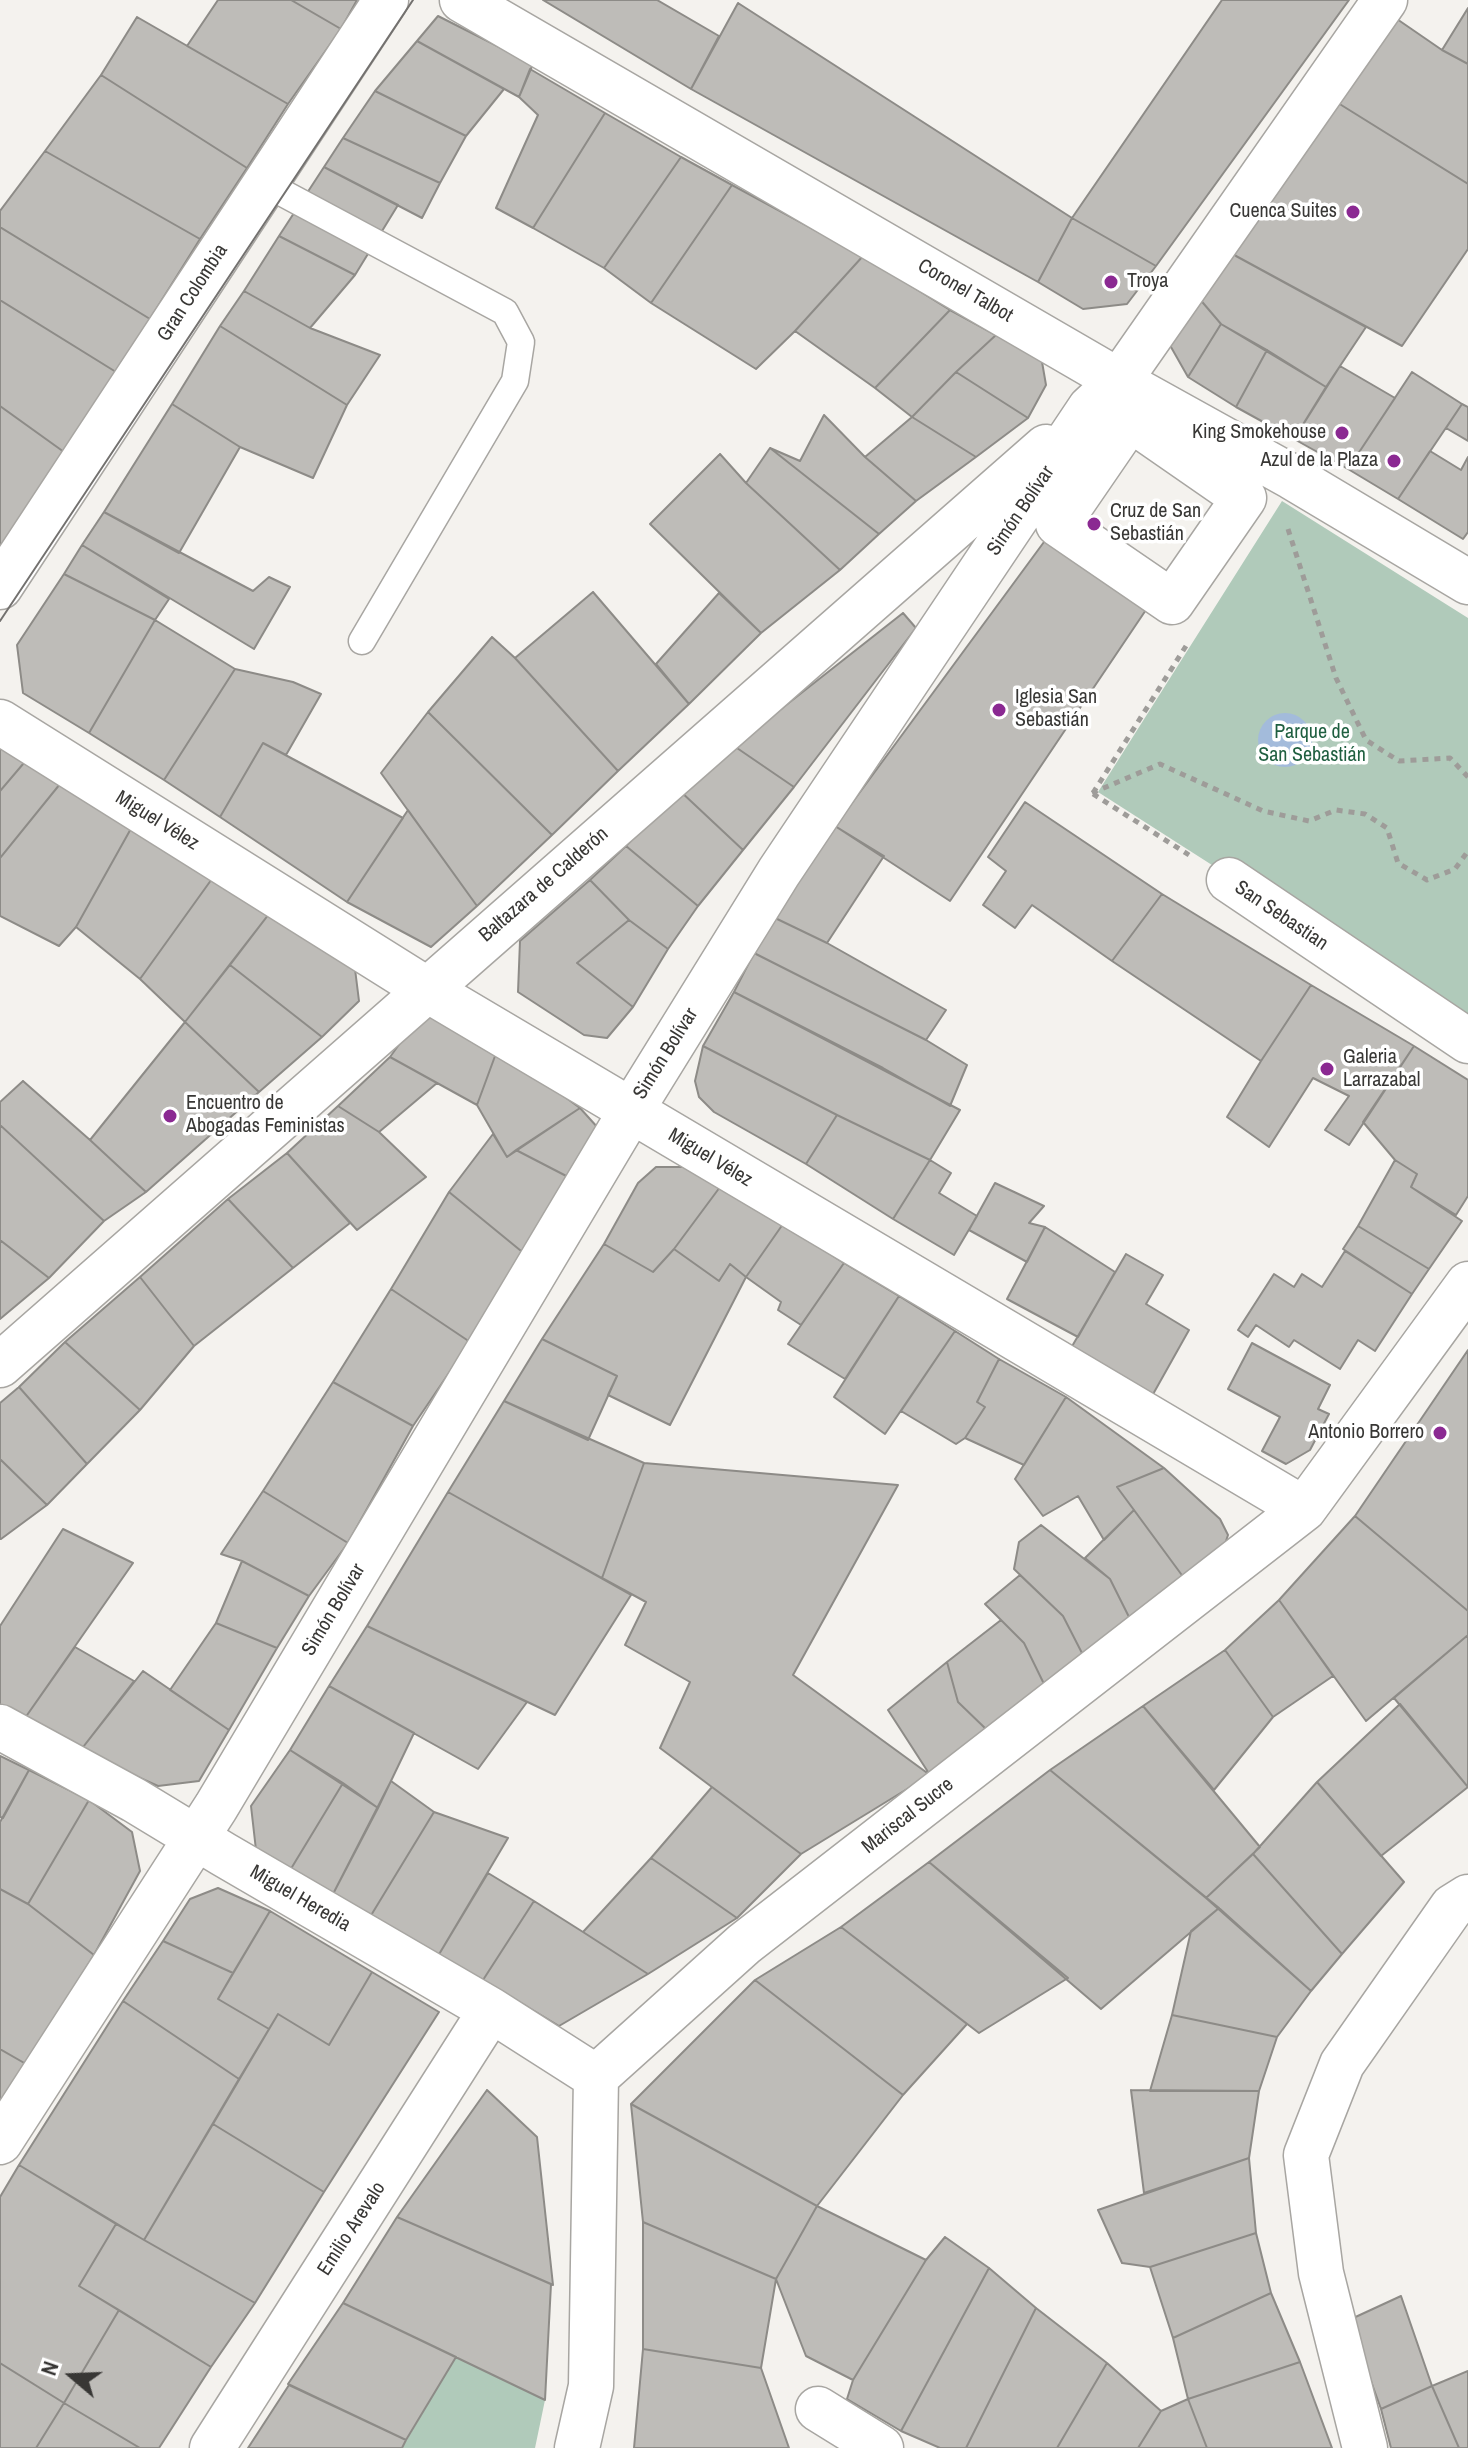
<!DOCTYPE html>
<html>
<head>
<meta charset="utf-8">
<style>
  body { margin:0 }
  #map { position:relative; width:1468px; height:2448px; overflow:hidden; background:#f4f2ee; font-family:"Archivo Narrow",sans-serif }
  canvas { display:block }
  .north { position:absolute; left:32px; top:2336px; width:80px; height:80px; -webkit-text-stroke:6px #fff; paint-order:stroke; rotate:289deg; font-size:22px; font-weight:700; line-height:32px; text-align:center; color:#383735 }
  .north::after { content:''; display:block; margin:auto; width:28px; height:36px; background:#383735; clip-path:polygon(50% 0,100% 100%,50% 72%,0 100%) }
</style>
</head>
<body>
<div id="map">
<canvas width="1468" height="2448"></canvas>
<div class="north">N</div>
</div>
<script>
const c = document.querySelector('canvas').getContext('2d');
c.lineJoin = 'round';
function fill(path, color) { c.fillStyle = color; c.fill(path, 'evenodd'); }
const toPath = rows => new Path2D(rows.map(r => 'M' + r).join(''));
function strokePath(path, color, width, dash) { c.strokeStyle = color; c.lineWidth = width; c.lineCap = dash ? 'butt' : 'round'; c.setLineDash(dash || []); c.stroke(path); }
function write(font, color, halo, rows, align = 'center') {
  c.font = font + ' "Archivo Narrow",sans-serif'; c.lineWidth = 7; c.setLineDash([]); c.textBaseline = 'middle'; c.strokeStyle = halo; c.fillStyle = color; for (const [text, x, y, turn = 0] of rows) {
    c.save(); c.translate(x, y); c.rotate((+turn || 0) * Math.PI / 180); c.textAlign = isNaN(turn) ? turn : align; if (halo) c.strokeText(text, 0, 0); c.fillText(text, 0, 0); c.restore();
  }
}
fill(toPath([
  [1282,501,1468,618,1468,1029,1098,792],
  [456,2357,545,2400,535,2448,402,2448]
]), '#b0caba');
fill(toPath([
  '1258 740a27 27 0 1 1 54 0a27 27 0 1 1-54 0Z'
]), '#a3bbdb');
const building = toPath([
  [218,0,291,0,341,29,288,104,187,46,218,0],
  [291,0,357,0,341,29,291,0],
  [543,0,657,0,719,36,691,89,543,0],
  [1222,0,1349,0,1156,266,1072,218,1222,0],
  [738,3,1072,218,1038,282,691,89,738,3],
  [1468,8,1468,64,1442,50,1468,8],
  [438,16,533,64,519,97,417,41,438,16],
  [137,17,288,104,247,168,101,75,137,17],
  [1394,17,1442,50,1468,64,1468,184,1338,103,1394,17],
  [417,41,504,89,466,136,375,91,417,41],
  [530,69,605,113,533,228,496,208,538,115,519,97,530,69],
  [101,75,247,168,200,239,45,151,101,75],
  [375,91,466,136,440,183,343,138,375,91],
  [1338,103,1468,184,1468,249,1402,346,1236,256,1230,250,1338,103],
  [605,113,681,157,604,268,533,228,605,113],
  [343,138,440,183,422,218,324,167,343,138],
  [45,151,200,239,150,319,0,227,0,211,45,151],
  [681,157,732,185,651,303,604,268,681,157],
  [324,167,398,205,355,275,279,236,324,167],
  [732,185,863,256,795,331,756,369,651,303,732,185],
  [1072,218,1156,266,1127,304,1083,309,1038,282,1072,218],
  [0,227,150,319,116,372,0,300,0,227],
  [279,236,355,275,310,328,244,291,279,236],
  [1230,250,1236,256,1366,327,1326,387,1221,324,1198,297,1230,250],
  [863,256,950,310,875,388,795,331,863,256],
  [244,291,310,328,380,355,347,405,220,326,244,291],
  [1198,297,1221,324,1188,377,1167,340,1198,297],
  [0,300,116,372,64,452,0,406,0,300],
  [950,310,996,335,956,372,912,417,875,388,950,310],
  [1221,324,1267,350,1236,407,1188,377,1221,324],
  [220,326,347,405,313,478,240,447,172,404,220,326],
  [996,335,1041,356,1046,385,1028,418,956,372,996,335],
  [1267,350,1326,387,1294,439,1236,407,1267,350],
  [1340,366,1395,398,1348,469,1294,439,1340,366],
  [956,372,1028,418,976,457,912,417,956,372],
  [1412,372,1462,404,1398,499,1348,469,1412,372],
  [172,404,240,447,179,553,104,512,172,404],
  [1462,404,1468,407,1468,441,1446,428,1462,404],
  [0,406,64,452,8,551,0,546,0,406],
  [824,415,865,457,916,501,879,534,770,448,800,461,824,415],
  [912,417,976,457,916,501,865,457,912,417],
  [770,448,879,534,840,570,746,483,770,448],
  [1430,451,1461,470,1468,457,1468,532,1463,539,1398,499,1430,451],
  [720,454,746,483,840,570,761,633,650,524,720,454],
  [104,512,253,591,269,577,290,587,254,649,82,545,104,512],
  [1055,527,1156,595,950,901,835,826,1055,527],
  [82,545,169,599,155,620,64,574,82,545],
  [64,574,155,620,89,733,23,693,17,645,64,574],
  [593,592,689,704,618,771,515,658,593,592],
  [719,593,761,633,689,704,656,664,719,593],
  [903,613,916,628,794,787,734,746,903,613],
  [155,620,235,669,164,780,89,733,155,620],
  [492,637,515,658,618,771,552,835,428,712,492,637],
  [235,669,293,682,321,694,286,755,263,743,220,817,164,780,235,669],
  [428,712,552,835,477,906,381,773,428,712],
  [0,740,29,757,0,791,0,740],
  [263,743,403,818,347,902,220,817,263,743],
  [734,746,794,787,743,850,679,790,734,746],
  [29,757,60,784,0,858,0,791,29,757],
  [60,784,133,825,76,927,59,946,0,916,0,858,60,784],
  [679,790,743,850,698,906,626,846,679,790],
  [1025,802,1162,894,1112,961,1032,905,1015,928,983,905,1006,871,988,857,1025,802],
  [408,810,477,906,431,947,347,902,408,810],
  [133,825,214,876,140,979,76,927,133,825],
  [835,826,884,856,827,943,773,917,835,826],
  [626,846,698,906,668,949,629,920,590,880,626,846],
  [214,876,272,910,185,1022,140,979,214,876],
  [590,880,629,920,577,963,633,1007,607,1038,584,1035,518,992,520,941,590,880],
  [1162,894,1311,985,1261,1061,1112,961,1162,894],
  [272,910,354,961,359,1001,322,1037,230,965,272,910],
  [773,917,827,943,946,1010,926,1040,754,953,773,917],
  [629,920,668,949,633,1007,577,963,629,920],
  [754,953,926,1040,967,1065,950,1106,883,1068,734,992,754,953],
  [230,965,322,1037,259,1092,185,1022,230,965],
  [1311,985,1414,1046,1349,1145,1325,1130,1349,1096,1313,1078,1269,1147,1227,1117,1261,1061,1311,985],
  [734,992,960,1110,930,1160,837,1115,703,1046,734,992],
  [424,1010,498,1048,477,1105,390,1057,424,1010],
  [185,1022,259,1092,146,1192,90,1140,185,1022],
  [703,1046,837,1115,806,1164,714,1112,699,1097,695,1081,703,1046],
  [1414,1046,1468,1080,1468,1196,1456,1215,1411,1187,1417,1174,1395,1160,1363,1122,1414,1046],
  [498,1048,580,1108,507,1157,477,1105,498,1048],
  [390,1057,437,1083,379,1132,338,1106,390,1057],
  [23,1081,90,1140,146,1192,104,1221,0,1125,0,1102,23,1081],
  [338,1106,379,1132,426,1177,357,1230,287,1153,338,1106],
  [580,1108,599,1129,574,1180,516,1150,580,1108],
  [837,1115,930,1160,893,1219,806,1164,837,1115],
  [0,1125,104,1221,49,1278,0,1240,0,1125],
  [493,1134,507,1157,516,1150,574,1180,526,1255,449,1192,493,1134],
  [287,1153,350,1223,293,1268,228,1199,287,1153],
  [930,1160,951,1173,939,1193,977,1216,954,1255,893,1219,930,1160],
  [1395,1160,1417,1174,1411,1187,1462,1221,1429,1269,1358,1226,1395,1160],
  [656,1167,689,1167,723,1183,674,1249,653,1272,604,1244,638,1183,656,1167],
  [723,1183,783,1224,746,1277,730,1264,719,1281,674,1249,723,1183],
  [995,1183,1044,1206,1029,1223,1045,1227,1027,1262,969,1230,995,1183],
  [449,1192,526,1255,470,1342,391,1289,449,1192],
  [228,1199,293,1268,194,1346,140,1277,228,1199],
  [783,1224,844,1263,801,1325,778,1310,781,1302,746,1277,783,1224],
  [1358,1226,1429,1269,1412,1294,1343,1249,1358,1226],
  [1045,1227,1115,1272,1078,1337,1007,1299,1045,1227],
  [0,1240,49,1278,0,1319,0,1240],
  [604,1244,653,1272,674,1249,719,1281,730,1264,746,1277,670,1425,608,1395,617,1376,542,1339,604,1244],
  [1345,1251,1412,1294,1375,1351,1358,1340,1340,1369,1294,1340,1289,1347,1256,1325,1248,1337,1238,1330,1274,1274,1294,1287,1302,1274,1322,1287,1345,1251],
  [1126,1254,1163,1275,1146,1304,1189,1330,1152,1396,1071,1348,1126,1254],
  [844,1263,899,1296,845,1379,788,1344,844,1263],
  [140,1277,194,1346,140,1410,65,1342,140,1277],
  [391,1289,470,1342,413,1426,333,1382,391,1289],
  [899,1296,955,1331,885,1434,834,1397,899,1296],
  [955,1331,999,1359,977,1402,985,1407,965,1438,956,1444,901,1411,955,1331],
  [542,1339,617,1376,588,1440,504,1401,542,1339],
  [65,1342,140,1410,87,1464,19,1387,65,1342],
  [1252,1343,1330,1385,1318,1409,1329,1414,1310,1450,1286,1464,1262,1451,1280,1417,1228,1389,1252,1343],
  [1468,1350,1468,1611,1355,1516,1468,1350],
  [999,1359,1066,1397,1024,1465,965,1438,985,1407,977,1402,999,1359],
  [333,1382,413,1426,348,1543,263,1491,333,1382],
  [19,1387,87,1464,47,1505,0,1459,0,1403,19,1387],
  [1066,1397,1164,1468,1117,1487,1134,1510,1104,1540,1078,1496,1043,1516,1015,1479,1066,1397],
  [504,1401,644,1463,602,1578,448,1492,504,1401],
  [0,1459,47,1505,1,1539,0,1539,0,1459],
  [644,1463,898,1485,793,1675,930,1775,801,1854,660,1748,690,1682,625,1645,646,1602,602,1578,644,1463],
  [1164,1468,1220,1519,1228,1535,1222,1553,1184,1578,1117,1487,1164,1468],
  [263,1491,348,1543,309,1596,242,1561,221,1554,263,1491],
  [448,1492,631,1595,555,1715,367,1626,448,1492],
  [1134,1510,1184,1578,1132,1623,1110,1579,1085,1558,1134,1510],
  [1355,1516,1468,1611,1468,1635,1366,1721,1279,1600,1355,1516],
  [1041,1525,1110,1579,1132,1623,1084,1657,1063,1616,1014,1569,1019,1542,1041,1525],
  [63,1529,133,1563,25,1718,0,1704,0,1626,63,1529],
  [242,1561,309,1596,277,1648,216,1623,242,1561],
  [1020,1575,1063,1616,1084,1657,1045,1686,1024,1643,985,1604,1020,1575],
  [1279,1600,1333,1676,1273,1717,1225,1650,1279,1600],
  [1001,1620,1024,1643,1045,1686,987,1730,958,1702,947,1662,1001,1620],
  [216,1623,277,1648,229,1730,170,1690,216,1623],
  [367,1626,527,1702,478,1769,329,1686,367,1626],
  [1468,1635,1468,1787,1394,1698,1468,1635],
  [75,1647,134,1681,80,1751,25,1718,75,1647],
  [1225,1650,1273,1717,1214,1790,1143,1706,1225,1650],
  [947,1662,958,1702,987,1730,930,1775,888,1710,947,1662],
  [143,1671,229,1730,199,1781,158,1786,80,1751,143,1671],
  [329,1686,414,1733,378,1808,290,1750,329,1686],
  [1400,1704,1468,1787,1381,1856,1317,1782,1400,1704],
  [1143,1706,1260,1847,1206,1898,1050,1770,1143,1706],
  [290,1750,343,1783,289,1872,256,1850,251,1806,290,1750],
  [0,1756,29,1770,3,1818,0,1817,0,1756],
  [29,1770,89,1800,28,1904,0,1889,0,1822,29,1770],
  [1050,1770,1219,1908,1101,2009,929,1862,1050,1770],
  [391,1781,434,1812,370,1917,333,1894,391,1781],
  [1317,1782,1404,1882,1342,1954,1253,1854,1317,1782],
  [343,1783,378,1808,333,1894,289,1872,343,1783],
  [712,1787,801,1854,737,1918,651,1858,712,1787],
  [89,1800,132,1832,140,1871,94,1955,28,1904,89,1800],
  [434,1812,508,1838,438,1956,370,1917,434,1812],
  [1253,1854,1342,1954,1311,1991,1206,1898,1253,1854],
  [651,1858,737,1918,648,1974,583,1932,651,1858],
  [929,1862,1068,1978,979,2033,841,1927,929,1862],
  [488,1873,534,1901,483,1980,438,1956,488,1873],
  [218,1888,270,1911,233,1973,163,1941,190,1899,218,1888],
  [0,1889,28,1904,94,1955,26,2064,0,2049,0,1889],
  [534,1901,583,1932,648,1974,559,2026,483,1980,534,1901],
  [1219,1908,1311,1991,1277,2037,1172,2015,1191,1931,1219,1908],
  [270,1911,372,1972,329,2045,278,2014,269,2029,218,1999,270,1911],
  [841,1927,967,2024,903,2095,755,1980,841,1927],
  [163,1941,233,1973,218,1999,269,2029,239,2079,123,2001,163,1941],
  [372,1972,439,2012,324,2192,213,2124,278,2014,329,2045,372,1972],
  [755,1980,903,2095,817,2206,631,2104,755,1980],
  [123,2001,239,2079,144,2240,19,2165,123,2001],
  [1172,2015,1277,2037,1259,2091,1150,2091,1172,2015],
  [0,2049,26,2064,0,2105,0,2049],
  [487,2090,537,2137,553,2285,397,2217,487,2090],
  [1131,2090,1259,2091,1249,2158,1144,2193,1131,2090],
  [631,2104,817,2206,776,2279,643,2222,631,2104],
  [213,2124,324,2192,255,2303,144,2240,213,2124],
  [1249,2158,1256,2233,1150,2267,1122,2263,1098,2210,1249,2158],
  [19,2165,116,2224,79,2286,119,2310,64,2403,0,2363,0,2197,19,2165],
  [817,2206,926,2260,853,2380,806,2356,776,2279,817,2206],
  [397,2217,551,2284,545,2400,343,2303,397,2217],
  [643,2222,776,2279,761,2368,643,2349,643,2222],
  [116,2224,255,2303,211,2367,79,2286,116,2224],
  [1256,2233,1271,2293,1173,2338,1150,2267,1256,2233],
  [945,2237,989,2268,901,2431,847,2399,853,2380,926,2260,945,2237],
  [989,2268,1036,2308,966,2448,940,2448,901,2431,989,2268],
  [1271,2293,1300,2362,1188,2399,1173,2338,1271,2293],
  [1401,2296,1432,2386,1381,2409,1349,2320,1401,2296],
  [343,2303,456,2357,406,2440,288,2384,343,2303],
  [1036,2308,1107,2363,1057,2448,966,2448,1036,2308],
  [119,2310,211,2367,159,2448,140,2448,64,2403,119,2310],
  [643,2349,761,2368,789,2448,634,2448,643,2349],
  [1300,2362,1332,2448,1207,2448,1188,2399,1300,2362],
  [0,2363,64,2403,36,2448,0,2448,0,2363],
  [1107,2363,1161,2411,1138,2448,1057,2448,1107,2363],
  [1468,2371,1468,2448,1459,2448,1432,2386,1468,2371],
  [289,2385,406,2440,402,2448,248,2448,289,2385],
  [1432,2386,1459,2448,1391,2448,1381,2409,1432,2386],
  [1188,2399,1207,2448,1138,2448,1161,2411,1188,2399],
  [64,2403,140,2448,36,2448,64,2403]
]);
fill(building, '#bebcb8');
strokePath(building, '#8d8b87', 2);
const lane = toPath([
  [264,183,505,312,521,342,515,381,362,641]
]);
const street = toPath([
  [462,0,1119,381,1292,477,1468,582],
  [1130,419,1244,498,1172,602,1058,524,1130,419],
  [0,587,386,0],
  [0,722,426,989,1304,1509],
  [1229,880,1468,1041],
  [0,1365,1046,447],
  [0,1727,134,1800,223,1854,491,2010,596,2077],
  [0,2142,216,1807,631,1111,779,872,1090,408,1119,381,1385,0],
  [818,2409,881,2448],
  [212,2448,491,2010],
  [577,2448,591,2386,596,2077,744,1944,1304,1509,1468,1284],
  [1365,2448,1321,2273,1306,2155,1342,2064,1452,1907,1468,1897]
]);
strokePath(lane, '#a8a6a2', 29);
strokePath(street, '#a8a6a2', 47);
strokePath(toPath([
  [1288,529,1336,678,1366,740,1399,761,1450,758,1468,777],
  [1092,793,1160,764,1263,811,1309,821,1336,810,1365,814,1387,828,1398,863,1427,880,1455,869,1468,851],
  [1093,793,1186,646],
  [1093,794,1189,855]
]), '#9e9c99', 5, [6, 6]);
strokePath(lane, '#fff', 26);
strokePath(street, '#fff', 44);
strokePath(toPath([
  [0,621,413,0]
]), '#73716f', 2);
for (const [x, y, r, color] of [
  [1353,212,8,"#8b2992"],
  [1111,282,8,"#8b2992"],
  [1342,433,8,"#8b2992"],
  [1394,461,8,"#8b2992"],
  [1094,524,8,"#8b2992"],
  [999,710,8,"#8b2992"],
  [1327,1069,8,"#8b2992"],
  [170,1116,8,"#8b2992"],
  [1440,1433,8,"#8b2992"]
]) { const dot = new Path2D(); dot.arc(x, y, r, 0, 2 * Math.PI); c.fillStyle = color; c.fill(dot); strokePath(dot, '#fff', 3); }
write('20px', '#383735', '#fff', [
  ["Cuenca Suites",1337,212,"right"],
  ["Troya",1127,282],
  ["King Smokehouse",1326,433,"right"],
  ["Azul de la Plaza",1378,461,"right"],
  ["Cruz de San",1110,512],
  ["Sebastián",1110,535],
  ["Iglesia San",1015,698],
  ["Sebastián",1015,721],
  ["Galeria",1343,1058],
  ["Larrazabal",1343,1081],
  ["Encuentro de",186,1104],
  ["Abogadas Feministas",186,1127],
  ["Antonio Borrero",1424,1433,"right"]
], 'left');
write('20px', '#383735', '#fff', [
  ["Coronel Talbot",965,291,30],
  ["Gran Colombia",193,293,-57],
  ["Simón Bolívar",1021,511,-56],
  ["Miguel Vélez",157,821,32],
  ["Baltazara de Calderón",544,885,-41],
  ["San Sebastian",1281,916,34],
  ["Simón Bolívar",666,1054,-58],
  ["Miguel Vélez",710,1158,31],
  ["Simón Bolívar",334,1610,-59],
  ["Mariscal Sucre",908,1816,-38],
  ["Miguel Heredia",300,1899,30],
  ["Emilio Arevalo",352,2229,-57]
]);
write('20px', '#1f5f40', '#fff', [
  ["Parque de",1312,733],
  ["San Sebastián",1312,756]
]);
</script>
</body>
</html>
